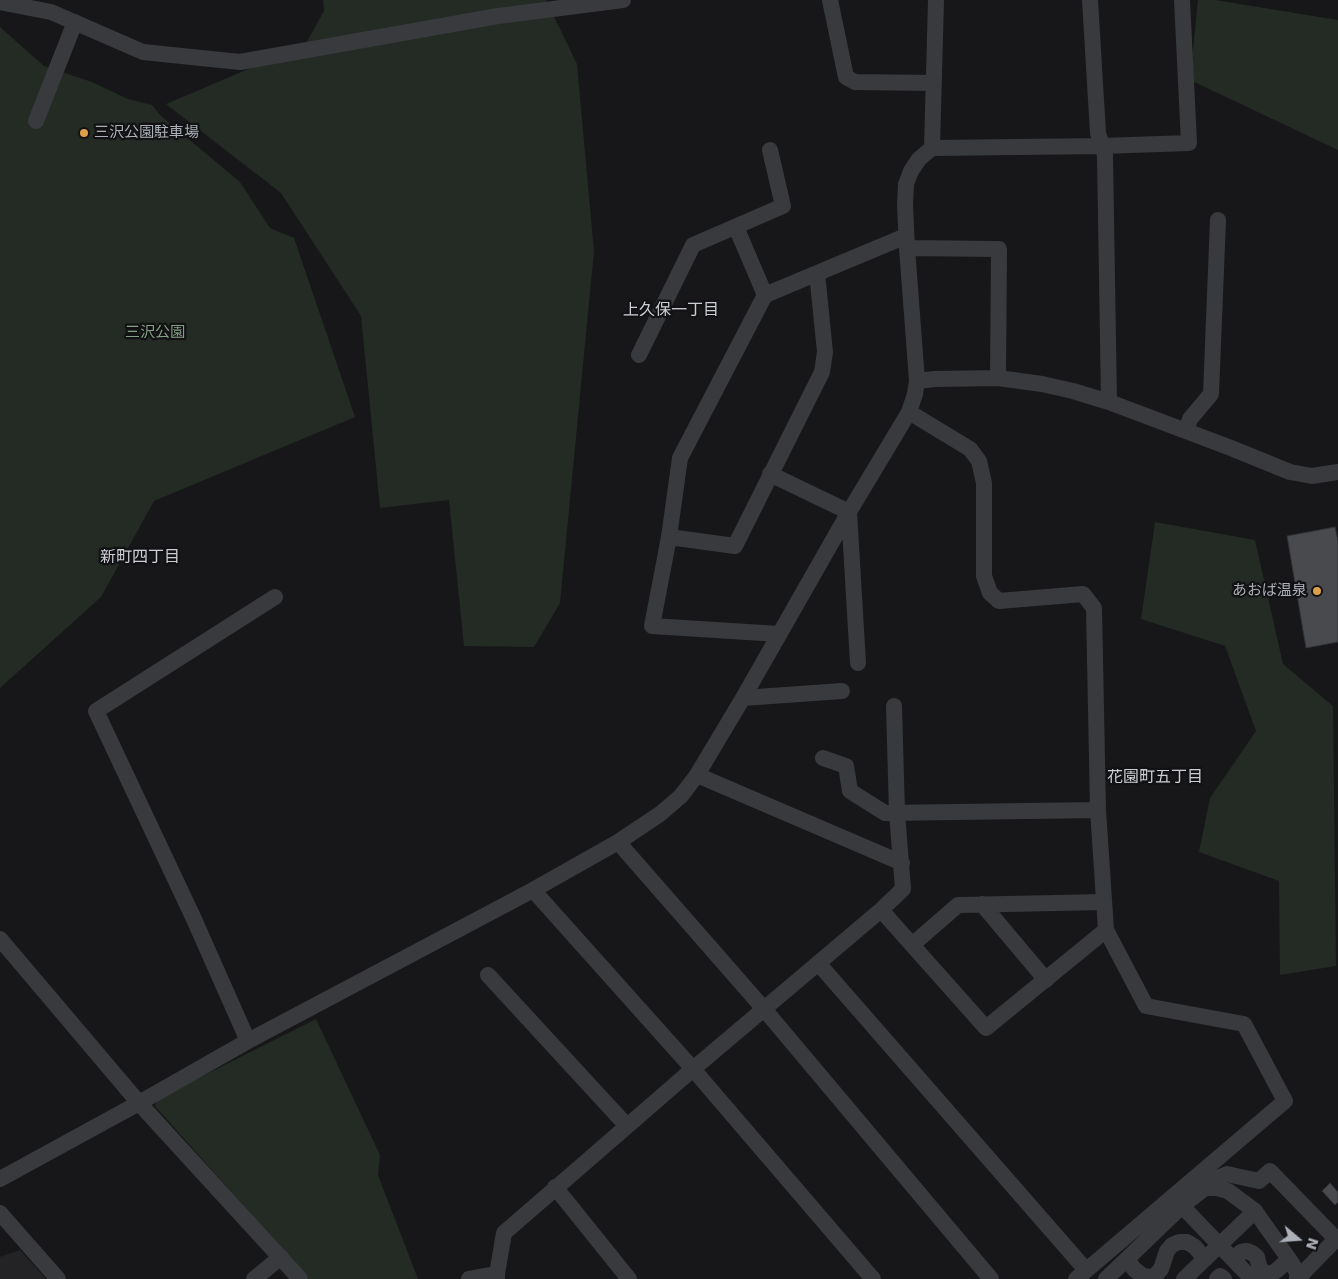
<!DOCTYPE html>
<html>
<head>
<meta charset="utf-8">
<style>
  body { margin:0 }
  #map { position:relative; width:1338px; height:1279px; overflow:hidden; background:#171719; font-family:"DejaVu Sans",sans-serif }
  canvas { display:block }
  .north { position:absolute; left:1273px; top:1214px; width:50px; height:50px; -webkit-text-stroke:4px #121214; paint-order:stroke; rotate:108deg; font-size:14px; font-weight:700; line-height:20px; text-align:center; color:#abafb7 }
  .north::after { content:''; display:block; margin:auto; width:18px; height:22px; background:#abafb7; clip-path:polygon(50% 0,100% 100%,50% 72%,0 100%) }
</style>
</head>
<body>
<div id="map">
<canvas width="1338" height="1279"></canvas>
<div class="north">N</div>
</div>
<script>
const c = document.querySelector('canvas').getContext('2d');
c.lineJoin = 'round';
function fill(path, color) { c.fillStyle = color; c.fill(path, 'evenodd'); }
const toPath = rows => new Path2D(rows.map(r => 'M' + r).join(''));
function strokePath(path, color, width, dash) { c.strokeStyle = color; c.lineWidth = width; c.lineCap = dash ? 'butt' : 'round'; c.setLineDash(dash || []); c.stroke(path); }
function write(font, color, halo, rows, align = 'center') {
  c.font = font + ' "DejaVu Sans","Noto Sans JP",sans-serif'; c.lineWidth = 4.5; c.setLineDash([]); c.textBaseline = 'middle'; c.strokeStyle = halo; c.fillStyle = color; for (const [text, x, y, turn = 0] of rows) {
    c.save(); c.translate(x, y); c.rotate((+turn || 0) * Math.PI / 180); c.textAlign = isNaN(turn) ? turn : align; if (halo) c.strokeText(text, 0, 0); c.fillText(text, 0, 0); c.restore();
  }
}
fill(toPath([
  [20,1250,46,1279,0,1279,0,1257]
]), '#232326');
fill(toPath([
  [323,0,546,0,577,64,594,251,560,603,534,647,464,646,449,500,380,508,361,316,281,193,166,104,305,45,324,11],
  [1198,0,1215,0,1338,20,1338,150,1190,80],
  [0,27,44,66,92,82,128,99,152,105,161,116,240,182,270,228,294,238,355,417,154,501,101,597,0,688],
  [1155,522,1255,540,1283,664,1333,706,1336,966,1280,975,1279,881,1199,852,1210,798,1256,731,1225,646,1141,619],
  [316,1019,380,1155,378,1175,418,1279,309,1279,155,1106,157,1099]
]), '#242a24');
const building = toPath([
  [1335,527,1338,541,1338,642,1306,648,1287,536,1335,527],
  [1330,1183,1338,1192,1338,1202,1335,1205,1322,1191,1330,1183]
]);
fill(building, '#494a4e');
strokePath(building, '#313235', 1);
strokePath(toPath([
  [830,0,846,77,855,82,934,83],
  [1090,0,1098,133,1105,155,1109,402],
  [0,2,51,12,143,52,240,62,498,16,623,0],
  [36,121,75,22],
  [932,148,936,0],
  [736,227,765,295],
  [907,248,999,249,998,378],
  [639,355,693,245,783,206,770,150],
  [917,381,935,379,998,378,1042,384,1073,391,1109,402,1231,448,1290,472,1312,476,1338,472],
  [909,412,970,449,979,461,984,483,984,576,990,593,999,601,1083,594,1094,608,1098,810,1106,930,1146,1006,1244,1024,1285,1101,1076,1279],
  [1186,431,1190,419,1211,394,1218,220],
  [770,474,849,512,858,663],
  [669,537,735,546,822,372,825,352,817,273],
  [779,634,652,626,669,537,680,458,765,295,906,236],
  [743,698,842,691],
  [823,758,846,766,850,791,885,813,1098,810],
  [697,775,902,863],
  [618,842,764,1009,991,1279],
  [533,890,693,1069,873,1279],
  [982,904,1046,980],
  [881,910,986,1028,1106,930],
  [0,939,139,1103,300,1279],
  [912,945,958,905,1104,902],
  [818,963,1086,1270],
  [488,975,627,1126],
  [248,1041,193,917,96,711,275,597],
  [0,1179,139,1103,248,1041,533,890,618,842,660,814,681,796,697,775,743,698,849,512,909,412,915,394,917,381,907,248,905,205,906,184,911,171,919,159,932,148,1102,146,1189,143,1182,0],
  [555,1187,629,1279],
  [1205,1188,1218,1178,1227,1174,1259,1181,1270,1171,1336,1239,1297,1279],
  [1182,1206,1252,1279],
  [0,1213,58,1279],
  [1233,1259,1241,1252,1247,1251,1252,1253,1257,1257,1260,1269,1264,1272,1269,1274,1276,1271,1289,1259],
  [1127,1260,1135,1270,1143,1276,1149,1277,1155,1276,1161,1269,1167,1251,1172,1245,1179,1242,1187,1242,1195,1247,1205,1259],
  [254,1279,281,1257],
  [469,1279,497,1274],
  [497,1279,497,1274,504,1233,693,1069,881,910,903,889,897,813,894,706],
  [1106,1279,1182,1206,1205,1188,1217,1188,1228,1191,1255,1211,1289,1259,1297,1272,1297,1279],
  [1184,1279,1255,1211],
  [1217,1279,1220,1276,1224,1279]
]), '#393a3d', 16);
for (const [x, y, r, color] of [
  [84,133,5,"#dea149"],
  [1317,591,5,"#dea149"]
]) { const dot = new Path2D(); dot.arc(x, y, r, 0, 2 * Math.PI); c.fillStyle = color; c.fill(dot); strokePath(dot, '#121214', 2); }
write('15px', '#abafb7', '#121214', [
  ["三沢公園駐車場",94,133],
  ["あおば温泉",1307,591,"right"]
], 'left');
write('15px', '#84a084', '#121214', [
  ["三沢公園",155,333]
]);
write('16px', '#cbced4', '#121214', [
  ["上久保一丁目",671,311],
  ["新町四丁目",140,558],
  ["花園町五丁目",1155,778]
]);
</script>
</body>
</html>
